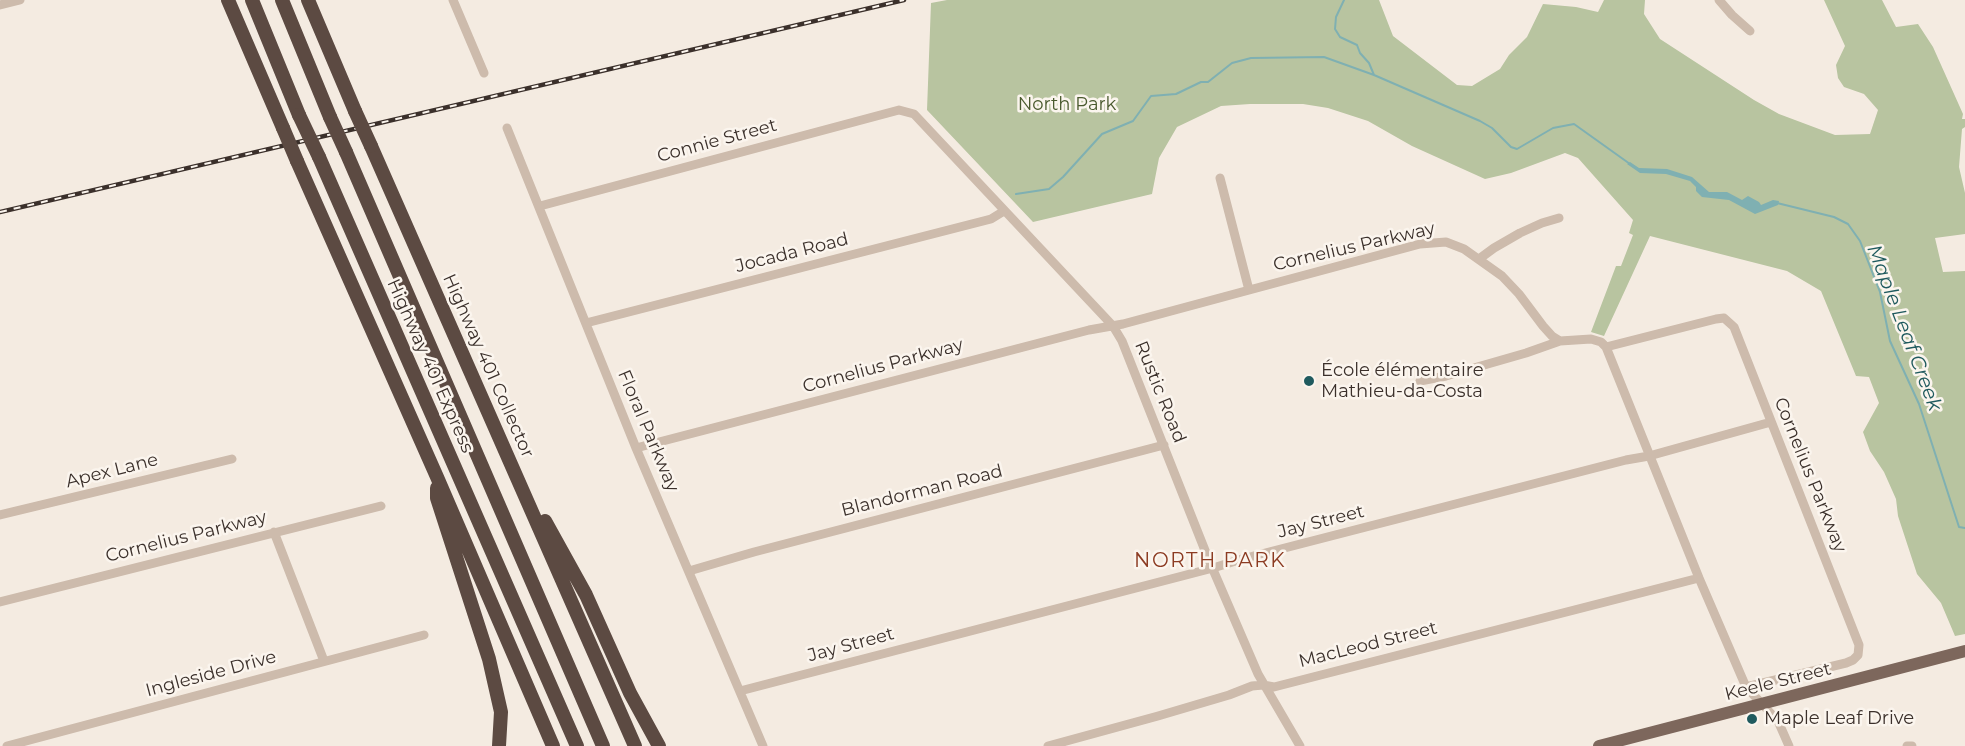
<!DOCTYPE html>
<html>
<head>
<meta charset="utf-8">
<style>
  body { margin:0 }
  canvas { display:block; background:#f4ebe1 }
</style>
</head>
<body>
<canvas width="1965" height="746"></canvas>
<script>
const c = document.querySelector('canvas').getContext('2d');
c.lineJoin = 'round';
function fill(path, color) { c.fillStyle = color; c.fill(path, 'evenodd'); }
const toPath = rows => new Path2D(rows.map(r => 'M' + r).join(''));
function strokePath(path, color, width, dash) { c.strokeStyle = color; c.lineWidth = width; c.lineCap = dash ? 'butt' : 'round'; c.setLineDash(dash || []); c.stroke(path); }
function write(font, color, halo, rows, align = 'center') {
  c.font = font + ' Montserrat,sans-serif'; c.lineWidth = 5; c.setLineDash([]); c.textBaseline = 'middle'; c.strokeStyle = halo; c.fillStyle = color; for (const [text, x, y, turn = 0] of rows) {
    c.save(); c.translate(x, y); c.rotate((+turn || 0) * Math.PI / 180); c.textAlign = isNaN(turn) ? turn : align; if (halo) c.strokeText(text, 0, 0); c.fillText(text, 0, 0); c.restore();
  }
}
fill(toPath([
  [947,0,1379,0,1393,36,1457,85,1472,86,1500,69,1509,55,1527,37,1543,4,1576,7,1598,12,1604,0,1645,0,1644,14,1660,39,1754,100,1779,114,1835,135,1870,134,1878,110,1864,94,1844,87,1838,78,1836,65,1845,46,1824,0,1882,0,1896,27,1918,24,1933,47,1963,114,1962,119,1965,119,1965,127,1962,129,1959,167,1965,193,1965,234,1935,238,1943,272,1965,271,1965,634,1955,636,1941,603,1917,574,1898,516,1896,499,1884,472,1870,451,1863,432,1879,403,1869,377,1856,376,1821,291,1787,271,1650,236,1604,336,1591,332,1616,266,1621,266,1633,235,1629,233,1633,220,1578,158,1565,153,1511,173,1485,179,1412,146,1368,121,1328,108,1303,104,1250,104,1221,106,1177,127,1159,158,1152,194,1033,222,927,110,931,3]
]), '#b8c4a0');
fill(toPath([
  [1630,162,1639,168,1667,169,1692,177,1709,192,1727,192,1742,200,1748,196,1759,202,1761,205,1773,200,1779,201,1778,205,1755,214,1729,200,1702,197,1696,191,1696,187,1690,181,1666,174,1640,173,1627,164]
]), '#7fb0b2');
strokePath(toPath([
  [1344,0,1336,17,1335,29,1340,37,1357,45,1360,53,1369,63,1374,75],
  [1016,194,1049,189,1063,177,1102,134,1133,121,1151,96,1176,94,1201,82,1208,82,1232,63,1251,58,1324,57,1374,75,1480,121,1492,128,1511,147,1517,149,1553,128,1574,124,1630,164],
  [1777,203,1834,217,1848,224,1860,241,1880,292,1890,341,1919,404,1959,527,1965,528]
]), '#7fb0b2', 2);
strokePath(toPath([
  [453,0,484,73],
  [1719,0,1732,15,1750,31],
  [0,5,20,0],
  [507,128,636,448,763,746],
  [1220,178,1249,290],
  [540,206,899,110,914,114,1113,326,1122,341,1208,558,1258,674,1300,746],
  [1479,259,1494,248,1520,233,1542,223,1559,218],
  [586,323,991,219,1004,211],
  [1606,347,1699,578,1746,687,1778,721,1789,746],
  [1420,381,1446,376,1526,353,1560,341],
  [636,448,1089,330,1123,324,1420,244,1446,242,1464,249,1502,276,1519,294,1543,326,1552,336,1560,341,1591,339,1601,342,1606,347,1716,319,1724,318,1734,327,1859,645,1858,655,1853,660,1846,663,1746,687],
  [0,515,232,459],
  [274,532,324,661],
  [689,571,754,552,1164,445],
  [0,602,381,506],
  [740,691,1213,568,1242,559,1626,460,1649,456,1771,422],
  [7,746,424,635],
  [1048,746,1158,716,1229,695,1252,686,1263,685,1274,687,1699,578],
  [1907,746,1912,746]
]), '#cdbbac', 9);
strokePath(toPath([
  [1599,746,1965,651]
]), '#7d675c', 12);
strokePath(toPath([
  [228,0,283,128],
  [252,0,299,115],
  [282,0,330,117],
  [308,0,355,111],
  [371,146,635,746],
  [346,152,603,746],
  [319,157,577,746],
  [297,161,437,477,553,746],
  [437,488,437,498,489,659,501,712,499,746],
  [545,521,586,595,630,693,659,746]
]), '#5c4a42', 14);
const rail = toPath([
  [0,212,904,0]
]);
strokePath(rail, '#3b302b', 4.5);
strokePath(rail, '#fbf5ee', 2, [7]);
strokePath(toPath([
  [355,111,371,146],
  [299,115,319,157],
  [330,117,346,152],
  [283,128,297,161]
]), '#5c4a42', 14);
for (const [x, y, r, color] of [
  [1309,381,6,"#1f5a5e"],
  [1752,719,6,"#1f5a5e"]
]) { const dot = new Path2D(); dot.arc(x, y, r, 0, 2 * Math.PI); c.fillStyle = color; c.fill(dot); strokePath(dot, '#fbf5ee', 2); }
write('18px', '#4a5a2e', '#fbf5ee', [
  ["North Park",1067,105]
]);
write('18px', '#3b302b', '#fbf5ee', [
  ["Connie Street",717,141,-15],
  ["Cornelius Parkway",1354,247,-13],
  ["Jocada Road",792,253,-14],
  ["Highway 401 Express",430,366,66],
  ["Highway 401 Collector",488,366,66],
  ["Cornelius Parkway",883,366,-15],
  ["Rustic Road",1160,392,68],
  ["Floral Parkway",648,431,67],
  ["Apex Lane",112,471,-14],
  ["Cornelius Parkway",1810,475,68],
  ["Blandorman Road",922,491,-14],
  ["Jay Street",1321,522,-14],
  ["Cornelius Parkway",186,537,-14],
  ["Jay Street",851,645,-15],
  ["MacLeod Street",1368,645,-14],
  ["Ingleside Drive",211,674,-15],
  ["Keele Street",1778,682,-14]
]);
write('18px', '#3b302b', '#fbf5ee', [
  ["École élémentaire",1321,371],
  ["Mathieu-da-Costa",1321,392],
  ["Maple Leaf Drive",1764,719]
], 'left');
write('italic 20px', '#1f5a5e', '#fbf5ee', [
  ["Maple Leaf Creek",1904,328,69]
]);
c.letterSpacing = '1.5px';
write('20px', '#8c3b22', '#fbf5ee', [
  ["NORTH PARK",1210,561]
]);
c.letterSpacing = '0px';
</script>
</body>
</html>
